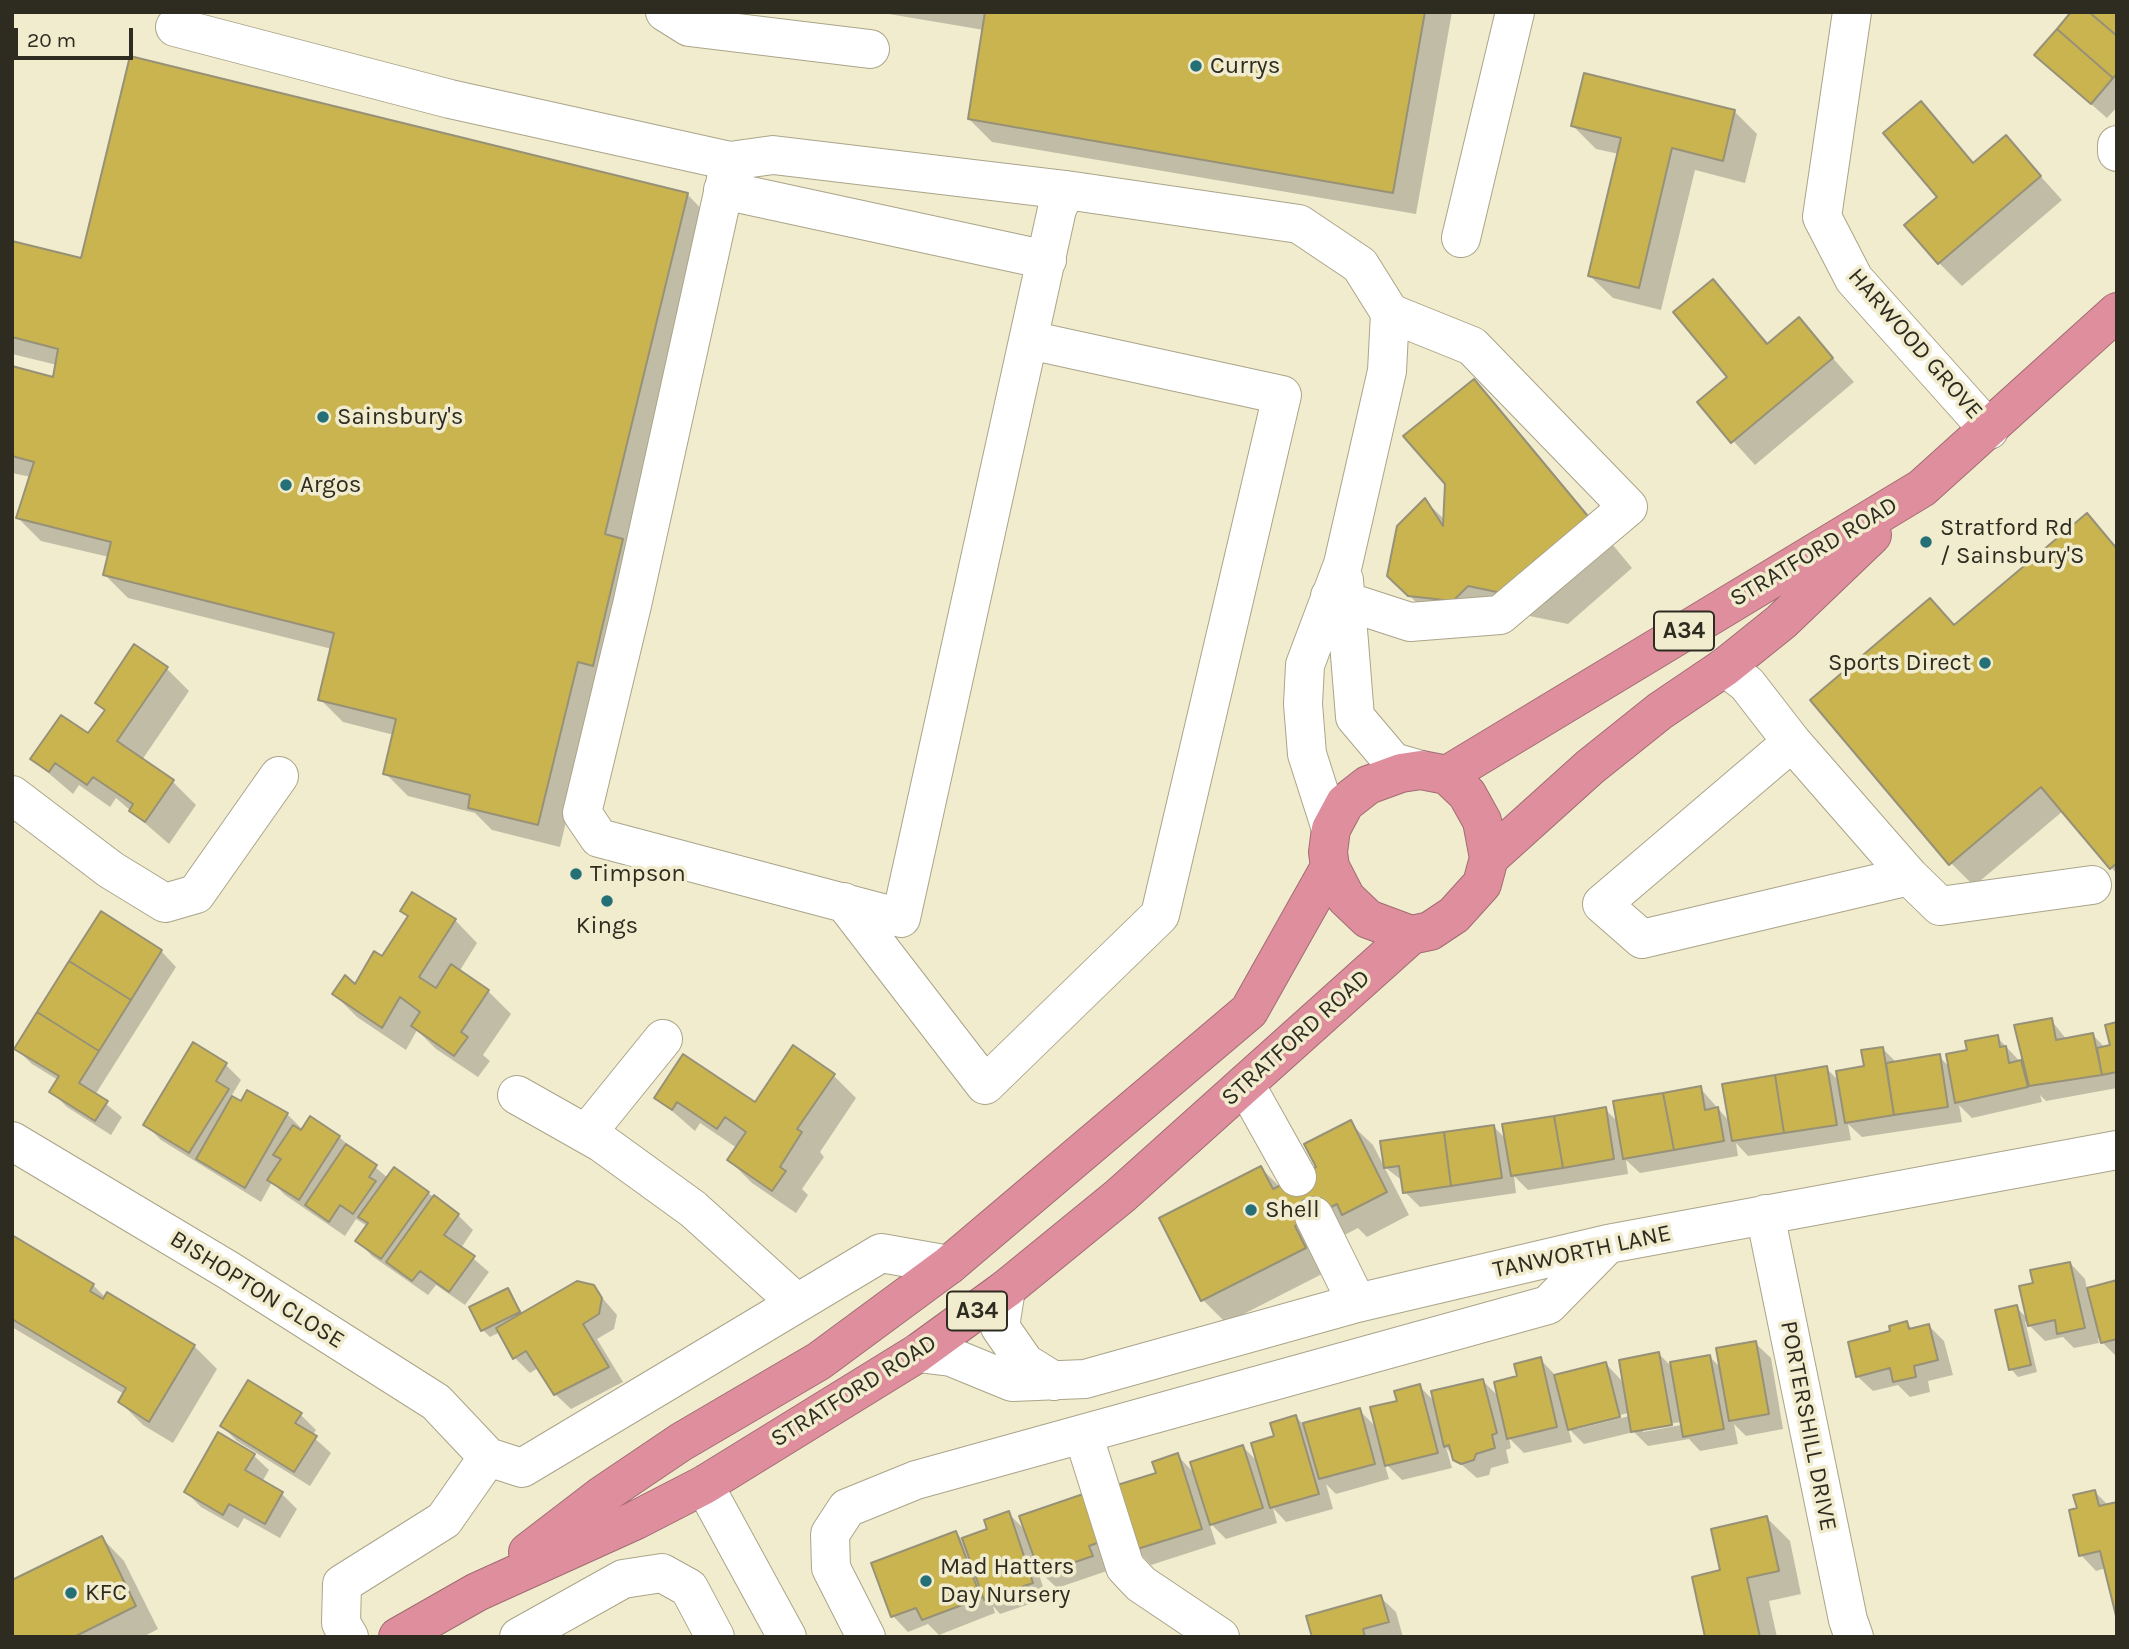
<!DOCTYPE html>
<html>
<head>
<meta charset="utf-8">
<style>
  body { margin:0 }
  #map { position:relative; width:2129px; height:1649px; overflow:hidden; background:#f2eccf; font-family:Karla,sans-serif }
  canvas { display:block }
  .frame { position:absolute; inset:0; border:14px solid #2e2c21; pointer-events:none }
  .scale { position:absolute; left:14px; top:28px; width:119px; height:32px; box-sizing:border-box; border:4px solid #2e2c21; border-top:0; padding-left:9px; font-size:21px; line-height:24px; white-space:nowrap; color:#2e2c21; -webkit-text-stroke:5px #f2eccf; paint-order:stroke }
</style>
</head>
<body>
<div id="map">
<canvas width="2129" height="1649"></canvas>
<div class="frame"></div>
<div class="scale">20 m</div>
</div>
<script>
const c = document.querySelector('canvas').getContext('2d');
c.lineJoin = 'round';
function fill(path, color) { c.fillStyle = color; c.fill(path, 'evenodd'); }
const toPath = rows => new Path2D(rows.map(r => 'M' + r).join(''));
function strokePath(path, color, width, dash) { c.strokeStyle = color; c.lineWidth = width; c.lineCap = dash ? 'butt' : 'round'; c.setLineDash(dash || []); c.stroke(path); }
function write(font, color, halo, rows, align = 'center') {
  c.font = font + ' Karla,sans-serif'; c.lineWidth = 7; c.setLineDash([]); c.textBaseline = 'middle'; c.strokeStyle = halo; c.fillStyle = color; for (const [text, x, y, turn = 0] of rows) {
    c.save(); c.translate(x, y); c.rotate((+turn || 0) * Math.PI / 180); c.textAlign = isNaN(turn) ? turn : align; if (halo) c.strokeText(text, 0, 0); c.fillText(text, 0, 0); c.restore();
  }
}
fill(toPath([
  [877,12,1452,12,1416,214,992,142,969,119,984,30],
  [2117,12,2117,107,2107,118,2052,70],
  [132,58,688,195,710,218,560,847,492,830,475,813,408,796,385,773,394,735,343,722,320,699,332,649,128,598,105,575,109,557,41,541,18,518,31,477,12,473,12,368,54,379,57,365,12,354,12,243,82,260],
  [1920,104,1975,164,2006,138,2062,200,1962,286,1939,263,1940,197],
  [1734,111,1757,134,1745,183,1695,170,1661,310,1613,298,1590,276,1619,154,1596,149,1573,126],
  [1713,282,1769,344,1799,320,1854,382,1755,465,1699,403,1730,377],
  [1474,381,1496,404,1632,568,1568,624,1491,608,1433,619,1389,575,1425,501,1445,520],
  [2087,516,2117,547,2117,874,2063,811,1974,886,1951,863,1930,600,1956,626],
  [167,669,189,691,142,760,173,782,196,805,169,844,116,798,110,807,79,785,73,794,32,759,88,736,105,711,97,703],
  [402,910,455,920,477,943,459,972,488,991,511,1014,483,1055,490,1061,478,1077,436,1049,417,1030,406,1050,357,1017,334,994,356,986,382,958,409,917],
  [161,951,176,967,95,1095,122,1117,111,1135,67,1107,51,1091,58,1080,32,1064,16,1049],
  [2051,1020,2067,1040,2093,1035,2105,1048,2112,1046,2117,1024,2117,1088,2046,1101,2040,1095,2042,1102,1972,1118,1959,1105,1962,1122,1862,1137,1848,1124,1851,1140,1748,1156,1736,1143,1738,1156,1640,1173,1626,1160,1628,1174,1528,1190,1514,1176,1516,1193,1420,1207,1405,1192,1404,1182,1386,1168,1494,1127,1507,1140,1605,1109,1618,1122,1700,1088,1730,1122,1826,1068,1840,1082,1866,1068,1883,1049,1897,1063,1939,1056,1950,1068,1969,1051,1997,1037,2027,1069],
  [194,1045,226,1065,241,1080,232,1095,241,1104,287,1114,303,1130,339,1137,388,1178,428,1193,458,1215,473,1230,461,1248,489,1272,465,1305,436,1285,428,1295,372,1256,357,1240,367,1226,356,1219,345,1236,285,1195,272,1182,261,1202,161,1140,146,1125],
  [833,1075,856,1098,820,1152,824,1157,802,1189,808,1195,796,1213,752,1183,729,1160,737,1148,700,1123,695,1131,656,1097,755,1104],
  [1350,1123,1373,1145,1409,1215,1367,1237,1358,1228,1317,1249,1328,1271,1226,1323,1203,1300,1162,1219,1261,1168,1280,1187,1319,1168],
  [12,1237,93,1285,106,1298,194,1346,217,1369,173,1443,143,1425,120,1402,124,1394,12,1327],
  [2070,1263,2085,1279,2087,1289,2117,1282,2117,1357,2098,1338,2099,1343,2074,1348,2063,1337,2045,1341,2025,1321,2037,1372,2018,1377,2011,1369,2016,1307,2028,1319,2035,1284],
  [593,1287,617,1315,614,1329,597,1339,623,1382,571,1409,555,1394,538,1368,530,1373,515,1358,500,1332,490,1337,483,1330,471,1308,508,1290,523,1314],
  [1907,1323,1913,1330,1929,1326,1944,1341,1953,1375,1928,1381,1930,1392,1910,1397,1898,1385,1873,1391,1857,1376,1892,1333],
  [1755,1343,1771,1358,1783,1429,1746,1436,1734,1424,1738,1444,1700,1451,1689,1439,1648,1446,1634,1432,1584,1444,1568,1428,1572,1442,1524,1453,1509,1438,1511,1448,1506,1450,1509,1463,1491,1468,1489,1475,1477,1478,1455,1459,1446,1447,1452,1468,1402,1480,1384,1462,1389,1479,1336,1494,1326,1484,1333,1509,1286,1522,1273,1508,1277,1523,1226,1539,1209,1522,1216,1544,1151,1565,1136,1549,1158,1474,1177,1455,1195,1474,1243,1447,1259,1463,1276,1437,1296,1417,1304,1425,1359,1410,1378,1429,1399,1402,1419,1386,1435,1402,1483,1381,1500,1398,1540,1359,1556,1376,1606,1364,1624,1383,1659,1354,1673,1368,1710,1357,1722,1369],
  [1628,1413,1629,1416,1577,1429,1577,1426],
  [1681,1422,1681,1425,1643,1432,1643,1428],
  [300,1414,316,1430,312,1436,331,1453,310,1486,237,1441,222,1426],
  [250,1452,269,1470,262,1482,282,1494,297,1509,280,1538,244,1518,238,1528,201,1507,186,1492],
  [2094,1491,2109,1506,2106,1568,2096,1571,2081,1555,2079,1510],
  [1091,1493,1107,1571,1057,1588,1037,1569,1047,1598,1000,1614,993,1606,995,1613,939,1635,928,1624,908,1632,893,1616,873,1564,956,1533,962,1539,989,1530,1008,1513,1027,1532],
  [1767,1518,1790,1541,1801,1594,1769,1601,1777,1637,1707,1637,1722,1572],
  [102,1538,124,1561,158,1629,143,1637,12,1637],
  [1380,1597,1396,1612,1403,1637,1314,1637]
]), '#0003');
const building = toPath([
  [985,12,1425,12,1393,193,968,119,985,12],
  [2071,12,2089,12,2117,36,2117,74,2113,78,2057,29,2071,12],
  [2089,12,2117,12,2117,36,2089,12],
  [2057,29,2113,78,2091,104,2034,55,2057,29],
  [130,56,688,193,605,534,623,539,593,666,578,662,538,825,468,808,470,795,383,774,396,719,318,700,334,633,103,575,111,542,16,518,34,462,12,456,12,366,53,377,58,349,12,337,12,241,81,258,130,56],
  [1584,73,1735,110,1723,161,1672,148,1639,288,1588,276,1621,138,1571,126,1584,73],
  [1921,101,1973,163,2006,135,2041,176,1938,264,1904,225,1937,197,1883,133,1921,101],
  [1713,279,1767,344,1799,317,1833,358,1731,443,1697,402,1727,377,1673,312,1713,279],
  [1474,379,1611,544,1545,602,1468,586,1453,601,1408,596,1387,576,1397,526,1425,498,1443,526,1445,484,1403,436,1474,379],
  [2087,513,2117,549,2117,863,2110,869,2041,787,1949,865,1810,700,1930,598,1954,625,2087,513],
  [134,644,168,667,117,741,174,780,145,822,129,811,133,804,93,777,87,785,55,763,49,772,30,759,61,715,88,733,105,710,95,703,134,644],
  [412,892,456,919,419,977,436,988,451,964,489,990,461,1032,468,1037,454,1056,411,1026,420,1012,400,997,382,1028,332,994,345,975,355,984,374,951,382,956,408,916,400,911,412,892],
  [101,911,162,950,131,1000,69,961,101,911],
  [69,961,131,1000,99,1051,37,1012,69,961],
  [37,1012,99,1051,79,1083,108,1101,95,1121,49,1092,59,1076,14,1049,37,1012],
  [2052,1018,2056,1040,2093,1033,2102,1075,2029,1086,2014,1025,2052,1018],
  [2117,1022,2117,1072,2102,1075,2097,1048,2110,1045,2105,1025,2117,1022],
  [1998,1035,2000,1047,2006,1046,2009,1063,2021,1060,2028,1087,1955,1103,1946,1054,1967,1050,1965,1041,1998,1035],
  [193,1042,227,1063,216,1081,229,1089,189,1153,143,1125,193,1042],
  [793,1045,835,1074,797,1129,802,1132,780,1167,786,1171,772,1191,727,1160,746,1132,725,1117,717,1129,677,1102,672,1110,654,1098,683,1054,755,1102,793,1045],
  [1883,1047,1894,1115,1845,1123,1836,1071,1864,1066,1861,1050,1883,1047],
  [1940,1054,1948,1107,1894,1115,1886,1063,1940,1054],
  [1827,1066,1837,1125,1784,1133,1775,1075,1827,1066],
  [1775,1075,1784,1133,1732,1141,1722,1084,1775,1075],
  [1701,1086,1705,1110,1718,1107,1724,1141,1674,1150,1663,1093,1701,1086],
  [247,1090,288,1113,245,1188,196,1159,232,1096,241,1101,247,1090],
  [1663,1093,1674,1150,1623,1159,1613,1101,1663,1093],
  [1606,1107,1614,1159,1563,1168,1554,1116,1606,1107],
  [310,1116,340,1136,299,1200,267,1180,281,1159,273,1155,293,1125,301,1130,310,1116],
  [1554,1116,1563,1168,1511,1176,1502,1124,1554,1116],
  [1351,1120,1387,1192,1342,1215,1337,1204,1295,1226,1306,1248,1201,1301,1159,1218,1261,1166,1273,1189,1297,1177,1316,1167,1304,1144,1351,1120],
  [1494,1125,1502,1178,1451,1186,1444,1132,1494,1125],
  [1444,1132,1451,1186,1403,1193,1399,1166,1384,1168,1380,1141,1444,1132],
  [346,1144,377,1165,369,1177,376,1181,353,1214,340,1205,329,1222,305,1205,346,1144],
  [394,1167,429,1192,381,1259,355,1241,368,1223,358,1217,394,1167],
  [434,1195,459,1214,444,1235,475,1256,449,1292,420,1271,412,1281,386,1262,434,1195],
  [12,1235,94,1284,90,1291,103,1299,107,1292,195,1345,149,1422,118,1402,126,1388,12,1319,12,1235],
  [2070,1262,2085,1328,2057,1334,2055,1320,2028,1326,2019,1286,2033,1283,2030,1270,2070,1262],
  [2117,1280,2117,1339,2101,1343,2087,1288,2117,1280],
  [577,1281,594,1285,602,1298,599,1314,583,1324,609,1367,554,1395,526,1351,513,1359,496,1328,577,1281],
  [508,1288,520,1312,481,1331,469,1307,508,1288],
  [2017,1305,2031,1365,2009,1370,1995,1310,2017,1305],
  [1907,1321,1909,1329,1929,1324,1938,1360,1914,1366,1916,1377,1893,1382,1890,1368,1856,1377,1848,1342,1890,1331,1889,1326,1907,1321],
  [1756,1341,1769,1414,1729,1421,1716,1348,1756,1341],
  [1659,1352,1672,1425,1631,1432,1619,1360,1659,1352],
  [1710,1355,1724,1429,1683,1437,1670,1362,1710,1355],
  [1541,1357,1557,1427,1507,1439,1494,1382,1517,1376,1514,1364,1541,1357],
  [1606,1362,1620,1417,1568,1430,1554,1375,1606,1362],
  [1483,1379,1497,1433,1492,1435,1495,1448,1476,1454,1474,1460,1461,1464,1453,1460,1449,1445,1444,1447,1431,1391,1483,1379],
  [248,1380,302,1413,295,1423,317,1436,294,1472,220,1426,248,1380],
  [1420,1384,1438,1453,1385,1466,1370,1407,1397,1401,1394,1391,1420,1384],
  [1360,1408,1375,1464,1319,1479,1303,1423,1360,1408],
  [1296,1415,1319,1494,1270,1508,1251,1443,1274,1436,1270,1423,1296,1415],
  [218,1432,255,1454,245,1470,283,1492,265,1524,229,1504,223,1515,184,1492,218,1432],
  [1243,1445,1263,1508,1210,1525,1190,1462,1243,1445],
  [1178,1453,1202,1529,1134,1550,1114,1486,1156,1473,1152,1462,1178,1453],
  [2095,1490,2099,1506,2117,1502,2117,1620,2100,1551,2079,1556,2069,1510,2077,1508,2073,1495,2095,1490],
  [1092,1491,1108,1539,1089,1546,1093,1556,1040,1574,1019,1516,1092,1491],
  [1009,1511,1033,1583,984,1600,962,1538,987,1529,984,1520,1009,1511],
  [1767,1516,1779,1571,1747,1578,1760,1637,1705,1637,1692,1577,1720,1570,1711,1529,1767,1516],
  [956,1531,981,1598,922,1620,916,1608,891,1617,871,1563,956,1531],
  [102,1536,136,1606,74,1637,12,1637,12,1580,102,1536],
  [1381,1595,1389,1622,1363,1629,1365,1637,1312,1637,1306,1616,1381,1595]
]);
fill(building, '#cab44f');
strokePath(building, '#979177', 2);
const minor = toPath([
  [665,12,689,27,870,49],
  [1852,12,1822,217,1854,279,1989,430],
  [175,27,450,99,730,161],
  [2117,145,2117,152],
  [723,190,1047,260],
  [1066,190,1057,209,901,918,599,838,582,813,632,605,730,161,773,155,1066,190,1299,224,1360,265,1390,313,1387,371,1343,564,1305,665,1303,704,1307,754,1331,829],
  [1461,238,1515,12],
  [1344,580,1355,717,1393,762,1421,770],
  [1330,596,1410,622,1500,615,1628,507,1472,346,1390,313],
  [1725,667,1747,684,1792,742,1909,876,1642,939,1602,904,1792,742],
  [12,795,111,870,165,903,196,894,279,776],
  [1909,876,1940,906,2092,885],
  [844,902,985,1085,1160,915,1282,395,1029,340],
  [1245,1084,1297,1177],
  [517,1095,602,1143,693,1209,797,1303],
  [586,1134,663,1039],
  [12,1141,228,1270,436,1402,488,1457],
  [1765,1214,1848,1620,1854,1637],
  [1314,1216,1357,1303],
  [1006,1289,1000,1327,1025,1363,1054,1381],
  [918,1353,951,1357,1012,1382,1085,1379,1357,1303,1608,1244,2117,1150],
  [1083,1434,1125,1567,1141,1584,1220,1637],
  [704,1485,787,1637],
  [349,1637,341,1623,342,1584,444,1520,488,1457,522,1468,881,1253,949,1265],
  [519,1637,623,1579,662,1573,689,1588,715,1637],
  [866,1637,831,1568,830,1534,847,1508,916,1480,1548,1305,1608,1244]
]);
const highway = toPath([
  [1447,775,1922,488,2117,312],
  [1489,858,1590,767,1660,711,1725,667,1781,622,1872,535],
  [528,1552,601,1496,681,1442,819,1361,949,1265,1249,1011,1330,867],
  [398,1637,477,1592,636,1520,704,1485,918,1353,1006,1289,1120,1196,1411,935,1430,931,1454,915,1482,884,1489,858,1482,821,1467,794,1447,775,1421,770,1401,773,1368,785,1345,803,1331,829,1328,852,1330,867,1346,898,1368,919,1411,935]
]);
strokePath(minor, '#aaa489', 40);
strokePath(highway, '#a06c72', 40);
strokePath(minor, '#fff', 38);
strokePath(highway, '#de8e9d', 38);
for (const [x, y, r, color] of [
  [1196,66,7,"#257076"],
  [323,417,7,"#257076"],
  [286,485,7,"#257076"],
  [1926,542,7,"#257076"],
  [1985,663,7,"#257076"],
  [576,874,7,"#257076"],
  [607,901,7,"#257076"],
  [1251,1210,7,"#257076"],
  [926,1581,7,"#257076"],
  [71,1593,7,"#257076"]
]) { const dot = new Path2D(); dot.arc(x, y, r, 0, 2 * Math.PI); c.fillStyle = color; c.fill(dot); strokePath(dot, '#f2eccf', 2.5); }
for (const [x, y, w] of [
  [1684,631,60],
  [977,1311,60]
]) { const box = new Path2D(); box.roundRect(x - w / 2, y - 19.5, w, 39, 5); c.fillStyle = '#f2eccf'; c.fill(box); strokePath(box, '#2e2c21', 2); }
write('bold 23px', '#2e2c21', null, [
  ["A34",1684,631],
  ["A34",977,1311]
]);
write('24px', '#2e2c21', '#f2eccf', [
  ["Currys",1210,66],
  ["Sainsbury's",337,417],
  ["Argos",300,485],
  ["Stratford Rd",1940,528],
  ["/ Sainsbury'S",1940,556],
  ["Sports Direct",1971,663,"right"],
  ["Timpson",590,874],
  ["Kings",607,926,"center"],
  ["Shell",1265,1210],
  ["Mad Hatters",940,1567],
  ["Day Nursery",940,1595],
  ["KFC",85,1593]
], 'left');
write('24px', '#2e2c21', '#f2eccf', [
  ["HARWOOD GROVE",1915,344,49],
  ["STRATFORD ROAD",1814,552,-31],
  ["STRATFORD ROAD",1296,1038,-42],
  ["TANWORTH LANE",1582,1252,-12],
  ["BISHOPTON CLOSE",257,1290,32],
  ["STRATFORD ROAD",854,1391,-32],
  ["PORTERSHILL DRIVE",1808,1426,79]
]);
</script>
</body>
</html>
